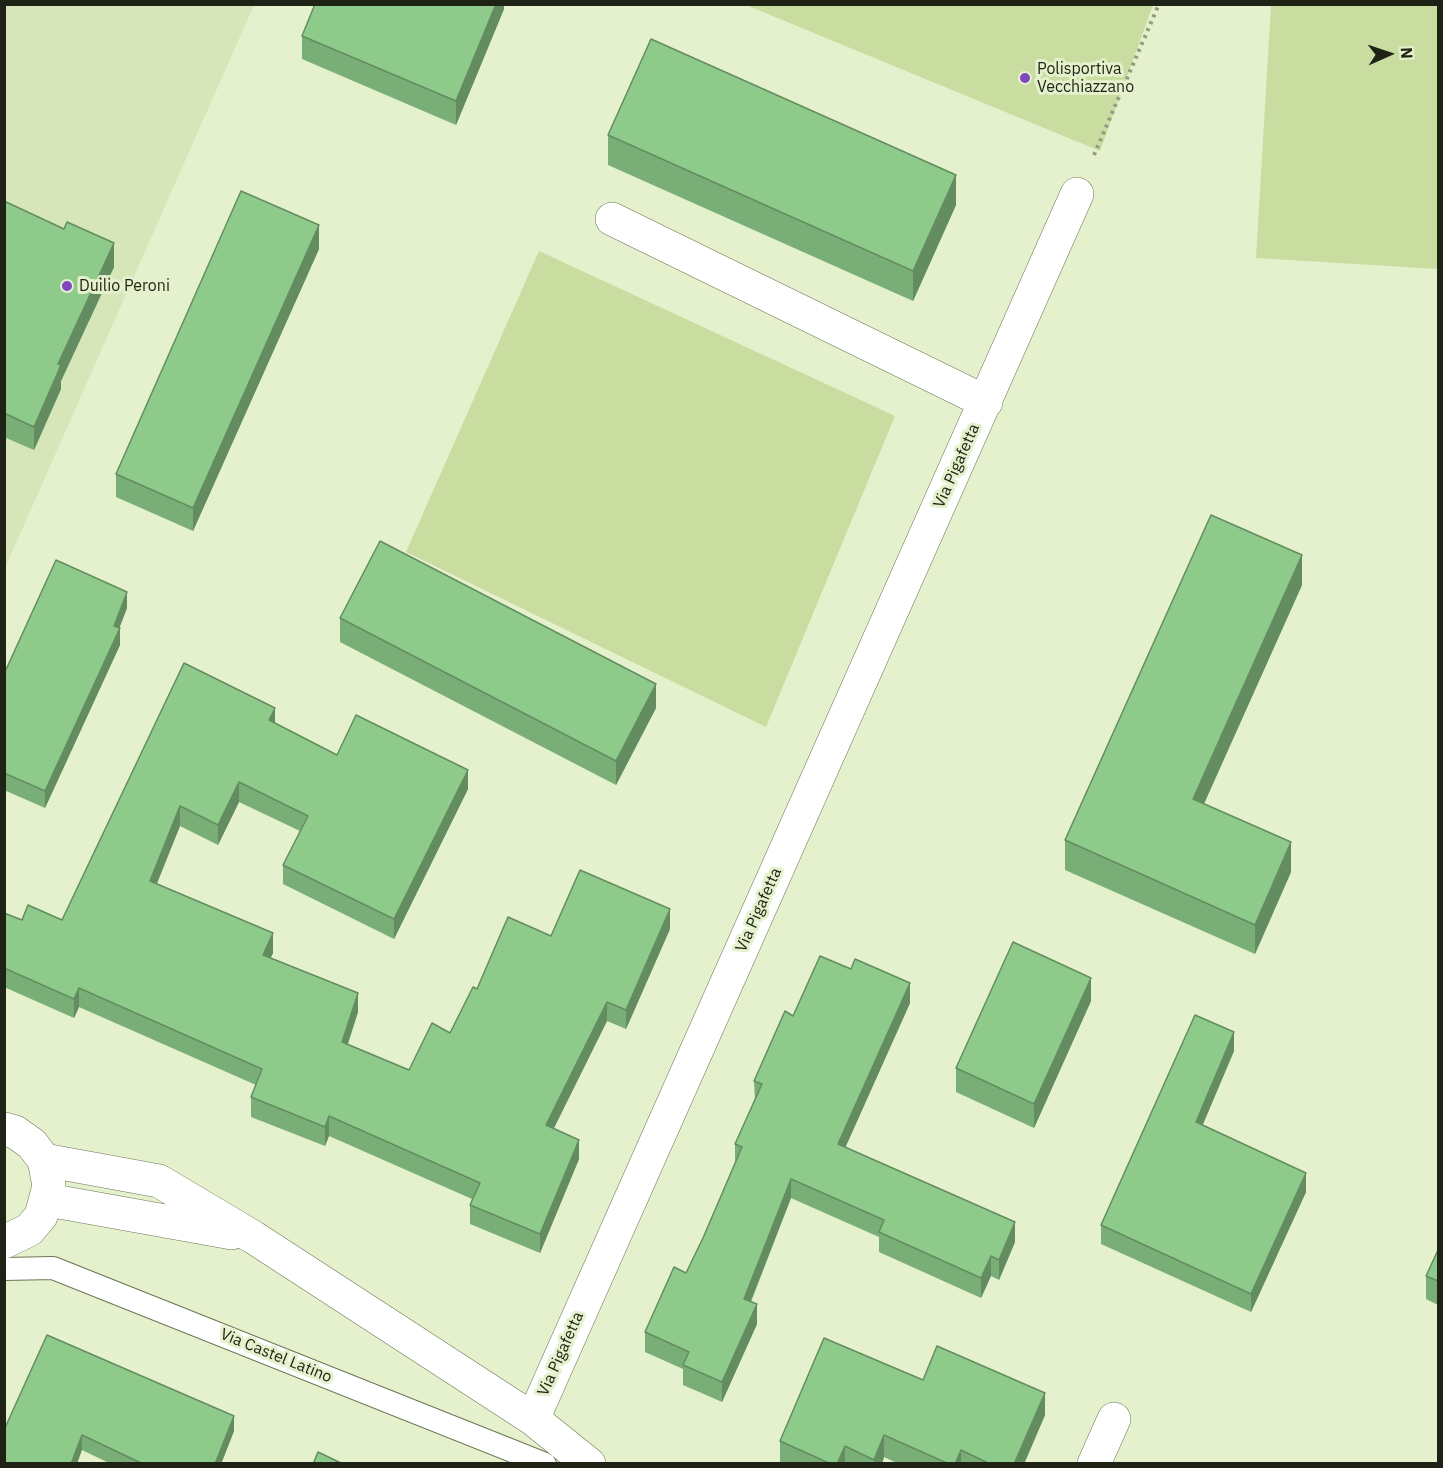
<!DOCTYPE html>
<html>
<head>
<meta charset="utf-8">
<style>
  body { margin:0 }
  #map { position:relative; width:1443px; height:1468px; overflow:hidden; background:#e4f1cc; font-family:"IBM Plex Sans",sans-serif }
  canvas { display:block }
  .frame { position:absolute; inset:0; border:6px solid #1f2315; pointer-events:none }
  .north { position:absolute; left:1359px; top:24px; width:60px; height:60px; -webkit-text-stroke:4px #e4f1cc; paint-order:stroke; rotate:87deg; font-size:16px; font-weight:700; line-height:24px; text-align:center; color:#1f2315 }
  .north::after { content:''; display:block; margin:auto; width:21px; height:27px; background:#1f2315; clip-path:polygon(50% 0,100% 100%,50% 72%,0 100%) }
</style>
</head>
<body>
<div id="map">
<canvas width="1443" height="1468"></canvas>
<div class="frame"></div>
<div class="north">N</div>
</div>
<script>
const c = document.querySelector('canvas').getContext('2d');
c.lineJoin = 'round';
function fill(path, color) { c.fillStyle = color; c.fill(path, 'evenodd'); }
const toPath = rows => new Path2D(rows.map(r => 'M' + r).join(''));
function strokePath(path, color, width, dash) { c.strokeStyle = color; c.lineWidth = width; c.lineCap = dash ? 'butt' : 'round'; c.setLineDash(dash || []); c.stroke(path); }
function write(font, color, halo, rows, align = 'center') {
  c.font = font + ' "IBM Plex Sans",sans-serif'; c.lineWidth = 6; c.setLineDash([]); c.textBaseline = 'middle'; c.strokeStyle = halo; c.fillStyle = color; for (const [text, x, y, turn = 0] of rows) {
    c.save(); c.translate(x, y); c.rotate((+turn || 0) * Math.PI / 180); c.textAlign = isNaN(turn) ? turn : align; if (halo) c.strokeText(text, 0, 0); c.fillText(text, 0, 0); c.restore();
  }
}
fill(toPath([
  [5,5,254,5,5,568]
]), '#d7e6b9');
fill(toPath([
  [746,5,1153,5,1100,151],
  [1271,5,1438,5,1438,269,1256,258],
  [539,251,895,416,766,727,406,552]
]), '#cadda1');
const service = toPath([
  [4,1269,53,1268,545,1464]
]);
const minor = toPath([
  [612,219,986,402],
  [4,1129,15,1132,32,1144,44,1160,49,1186,41,1216,29,1230,4,1242],
  [44,1160,159,1181,253,1237,533,1419,589,1464],
  [48,1200,232,1233],
  [533,1419,1077,194],
  [1094,1464,1114,1419]
]);
strokePath(service, '#6b7654', 24);
strokePath(minor, '#6b7654', 34);
strokePath(toPath([
  [1094,155,1159,4]
]), '#939c81', 4, [3, 4.5]);
strokePath(service, '#fff', 22);
strokePath(minor, '#fff', 33);
fill(toPath([
  [504,4,504,9,456,125,302,59,302,36],
  [608,135,956,205,913,301,608,165],
  [4,201,114,267,61,381,61,389,34,450,4,437],
  [319,249,193,531,116,497,116,474],
  [1302,585,1204,804,1291,872,1255,954,1065,870,1065,840],
  [127,608,119,628,120,645,45,808,4,790,4,674],
  [340,618,656,708,616,785,340,642],
  [184,663,275,723,337,755,468,789,394,939,283,884,283,865,300,831,239,802,218,845,180,826,156,884,273,953,270,958,358,1012,348,1044,409,1070,450,1033,477,989,551,936,670,929,626,1029,607,1021,554,1128,579,1159,540,1253,470,1224,470,1205,472,1199,329,1136,325,1146,251,1117,251,1097,256,1085,79,1007,74,1018,4,987,4,913,22,920,62,920],
  [1091,1001,1034,1128,956,1092,956,1068],
  [910,1003,845,1147,1015,1242,999,1280,991,1276,981,1298,879,1252,879,1237,791,1198,751,1302,757,1324,722,1402,683,1385,683,1369,645,1352,645,1332,686,1273,703,1238,735,1163,735,1144,755,1101,754,1081],
  [1234,1051,1202,1125,1306,1192,1251,1312,1101,1244,1101,1225],
  [1438,1250,1438,1305,1426,1299,1426,1276],
  [923,1380,1045,1415,1024,1464,899,1464,884,1457,882,1464,780,1463,780,1441],
  [4,1430,234,1431,221,1464,111,1464,82,1450]
]), '#7aae77');
fill(toPath([
  [496,4,504,4,504,9,456,125,456,101],
  [956,175,956,205,913,301,913,271],
  [319,225,319,249,193,531,193,508],
  [114,243,114,267,61,381,61,389,34,450,34,427,58,364],
  [1302,555,1302,585,1193,828,1193,799],
  [127,592,127,608,114,642,114,626],
  [120,628,120,645,45,808,45,791],
  [656,684,656,708,616,785,616,761],
  [275,708,275,728,269,720],
  [468,770,468,789,394,939,394,919],
  [239,782,239,802,218,845,218,825],
  [180,806,180,826,150,901,150,881],
  [1291,842,1291,872,1255,954,1255,925],
  [670,909,670,929,626,1029,626,1010],
  [273,933,273,953,263,975,263,955],
  [1091,978,1091,1001,1034,1128,1034,1104],
  [910,983,910,1003,838,1164,838,1144],
  [79,988,79,1007,74,1018,74,999],
  [358,993,358,1012,342,1061,342,1042],
  [607,1002,607,1021,546,1144,546,1125],
  [1234,1032,1234,1051,1196,1141,1196,1122],
  [329,1116,329,1136,325,1146,325,1127],
  [579,1140,579,1159,540,1253,540,1234],
  [1306,1173,1306,1192,1251,1312,1251,1294],
  [791,1179,791,1198,744,1318,744,1299],
  [1015,1222,1015,1242,999,1280,999,1260],
  [991,1256,991,1276,981,1298,981,1278],
  [757,1304,757,1324,722,1402,722,1382],
  [1045,1393,1045,1415,1024,1464,1014,1464],
  [234,1416,234,1431,221,1464,215,1464],
  [82,1435,82,1450,77,1464,71,1464],
  [884,1435,884,1457,882,1464,874,1464,874,1460],
  [845,1446,845,1464,837,1464],
  [961,1450,961,1464,955,1464]
]), '#638d61');
const building = toPath([
  [315,4,496,4,456,101,302,36,315,4],
  [651,39,956,175,913,271,608,135,651,39],
  [241,191,319,225,193,508,116,474,241,191],
  [4,201,64,229,67,222,114,243,58,364,61,365,34,427,4,413,4,201],
  [1211,515,1302,555,1193,799,1291,842,1255,925,1065,840,1211,515],
  [380,541,656,684,616,761,340,618,380,541],
  [56,560,127,592,114,626,120,628,45,791,4,773,4,674,56,560],
  [184,663,275,708,269,720,337,755,356,715,468,770,394,919,283,865,308,816,239,782,218,825,180,806,150,881,273,933,263,955,358,993,342,1042,409,1070,432,1023,450,1033,473,987,477,989,508,917,551,936,580,870,670,909,626,1010,607,1002,546,1125,579,1140,540,1234,470,1205,480,1183,329,1116,325,1127,251,1097,262,1069,79,988,74,999,4,968,4,913,22,920,28,905,62,920,184,663],
  [1013,942,1091,978,1034,1104,956,1068,1013,942],
  [820,956,851,969,855,959,910,983,838,1144,1015,1222,999,1260,991,1256,981,1278,879,1232,884,1220,791,1179,744,1299,757,1304,722,1382,683,1365,689,1352,645,1332,674,1267,686,1273,703,1238,742,1147,735,1144,762,1084,754,1081,785,1011,793,1016,820,956],
  [1195,1015,1234,1032,1196,1122,1306,1173,1251,1294,1101,1225,1195,1015],
  [1438,1250,1438,1281,1426,1276,1438,1250],
  [47,1335,234,1416,215,1464,143,1464,82,1435,71,1464,4,1464,4,1430,47,1335],
  [824,1338,923,1380,937,1346,1045,1393,1014,1464,990,1464,961,1450,955,1464,949,1464,884,1435,874,1460,845,1446,837,1464,831,1464,780,1441,824,1338],
  [318,1452,343,1464,313,1464,318,1452]
]);
fill(building, '#8eca8a');
strokePath(building, '#638d61', 1.5);
for (const [x, y, r, color] of [
  [1025,78,6,"#7f46bd"],
  [67,286,6,"#7f46bd"]
]) { const dot = new Path2D(); dot.arc(x, y, r, 0, 2 * Math.PI); c.fillStyle = color; c.fill(dot); strokePath(dot, '#e4f1cc', 2); }
write('16px', '#1f2315', '#e4f1cc', [
  ["Polisportiva",1037,69],
  ["Vecchiazzano",1037,87],
  ["Duilio Peroni",79,286]
], 'left');
write('16px', '#1f2315', '#e4f1cc', [
  ["Via Pigafetta",957,466,-66],
  ["Via Pigafetta",759,910,-66],
  ["Via Pigafetta",561,1354,-66],
  ["Via Castel Latino",276,1356,22]
]);
</script>
</body>
</html>
